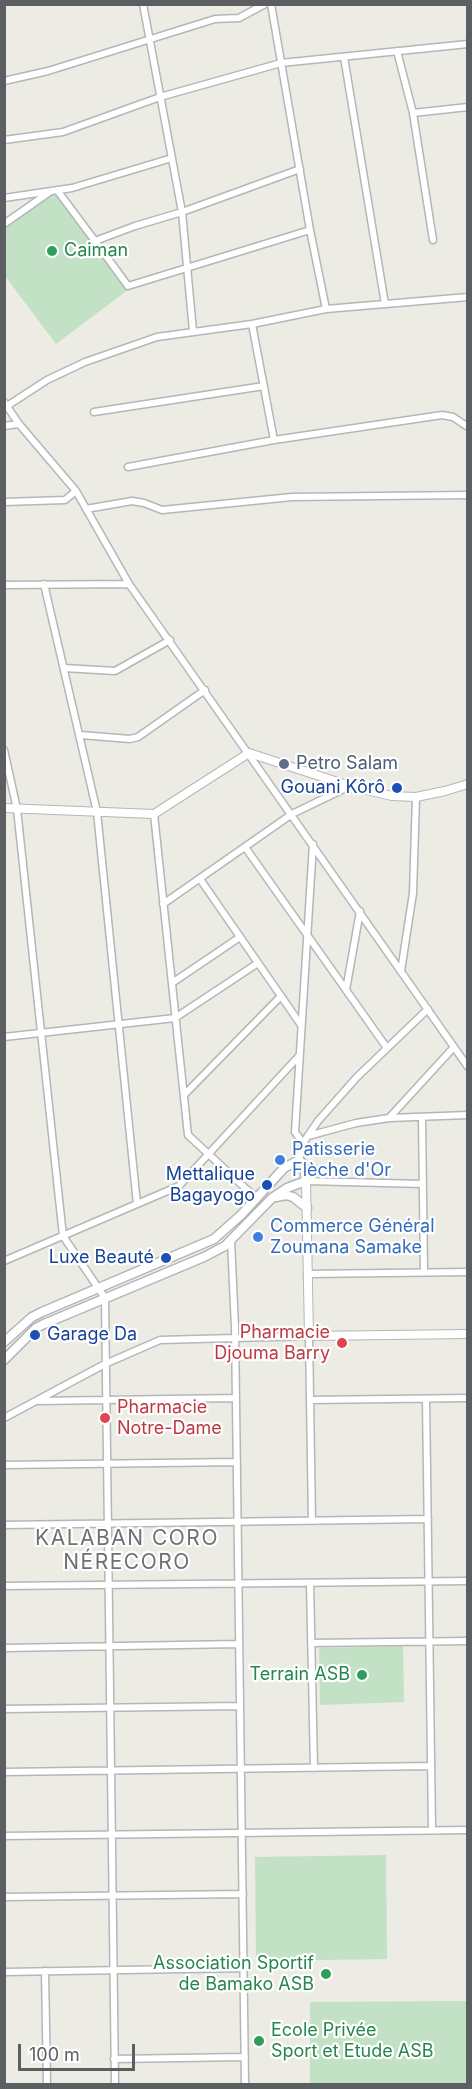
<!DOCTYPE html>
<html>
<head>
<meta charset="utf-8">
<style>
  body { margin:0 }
  #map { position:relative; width:472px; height:2089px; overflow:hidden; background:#ecebe4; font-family:Inter,sans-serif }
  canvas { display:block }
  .frame { position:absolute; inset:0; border:6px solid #5c5f62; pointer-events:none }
  .scale { position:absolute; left:18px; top:2044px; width:117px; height:27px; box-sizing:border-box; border:3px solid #5c5f62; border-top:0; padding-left:8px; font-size:18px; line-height:21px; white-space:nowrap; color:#5c5f62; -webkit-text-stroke:4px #fff; paint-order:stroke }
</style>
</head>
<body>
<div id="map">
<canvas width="472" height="2089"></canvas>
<div class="frame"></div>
<div class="scale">100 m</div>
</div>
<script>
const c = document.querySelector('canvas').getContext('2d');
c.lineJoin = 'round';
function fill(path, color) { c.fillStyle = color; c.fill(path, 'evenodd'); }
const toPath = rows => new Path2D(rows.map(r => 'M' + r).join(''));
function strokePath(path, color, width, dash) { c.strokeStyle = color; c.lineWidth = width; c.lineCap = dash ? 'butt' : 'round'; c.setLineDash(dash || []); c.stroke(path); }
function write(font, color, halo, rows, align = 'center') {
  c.font = font + ' Inter,sans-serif'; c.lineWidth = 4.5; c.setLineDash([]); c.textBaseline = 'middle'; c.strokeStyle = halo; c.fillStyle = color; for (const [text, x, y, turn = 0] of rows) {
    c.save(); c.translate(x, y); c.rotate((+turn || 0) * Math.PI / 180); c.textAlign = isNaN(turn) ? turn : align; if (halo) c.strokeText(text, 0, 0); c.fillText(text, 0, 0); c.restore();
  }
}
fill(toPath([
  [53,190,129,289,56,344,5,276,5,226],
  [403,1646,404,1702,320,1705,319,1648],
  [386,1855,387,1959,256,1961,255,1857],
  [467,2001,467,2084,310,2084,310,2002]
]), '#c3e1c4');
const minor = toPath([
  [143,4,182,212,193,331],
  [271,4,310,230,326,309],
  [397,51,413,113,433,240],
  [344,57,385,304],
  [4,81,48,71,215,19,239,18,265,4],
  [413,113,468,107],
  [4,140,63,132,160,97,281,63,468,44],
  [300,169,182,212,135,226,95,241,128,286,310,230],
  [57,190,95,241],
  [4,198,72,188,172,158],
  [4,224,51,191],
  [252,324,274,440],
  [4,402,19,424,4,426],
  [7,406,47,380,85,362,157,337,252,324,326,309,468,297],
  [94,412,264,386],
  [19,424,76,491,129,584,468,1067],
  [128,467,274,440,442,415,453,417,468,427],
  [4,502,65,500,76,491],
  [86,509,132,501,144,503,162,510,292,497,468,495],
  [44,584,97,812,137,1204],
  [4,585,129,584],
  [64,668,115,671,170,640],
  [81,735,130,739,138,737,205,690],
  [4,750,17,809,63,1236,105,1298,115,2084],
  [154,814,188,1135,257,1199],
  [245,847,387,1048],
  [200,879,301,1025],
  [163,904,292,814,350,786],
  [401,971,413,893,416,797],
  [172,983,240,937],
  [346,990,360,911],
  [4,1037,175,1018,258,963],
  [184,1095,281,996],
  [422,1117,424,1272],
  [389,1118,454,1047],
  [308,1136,356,1123,389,1118,468,1115],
  [303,1143,295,1132,313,844],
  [299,1160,303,1143,318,1121,357,1077,428,1009],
  [306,1181,423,1184],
  [231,1241,235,1327,245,2084],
  [4,1261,179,1186,299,1056],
  [307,1274,468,1272],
  [426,1399,432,1830],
  [310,1400,468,1398],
  [39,1401,236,1398],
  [4,1418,105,1364,160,1340,309,1336,312,1521],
  [4,1465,237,1462],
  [4,1525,428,1519],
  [310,1583,314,1768],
  [4,1586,468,1581],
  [311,1643,468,1641],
  [4,1648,239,1644],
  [4,1709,240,1706],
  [4,1772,431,1766],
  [4,1836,468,1830],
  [4,1897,243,1894],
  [45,1971,47,2084],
  [4,1972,244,1968],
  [114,2059,245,2057]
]);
const tertiary = toPath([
  [4,808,154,814,249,753,350,786,392,796,416,797,445,791,468,784],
  [306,1181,309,1336,468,1334]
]);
const secondary = toPath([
  [276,1197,286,1195,293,1197,307,1208],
  [4,1342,32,1317,42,1312,214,1239,241,1215,284,1168,299,1160,304,1165,306,1181,287,1188,272,1198,225,1246,204,1257,44,1324,36,1328,4,1360]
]);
strokePath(minor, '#b4b6b9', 9);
strokePath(tertiary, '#b4b6b9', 10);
strokePath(secondary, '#b3b6b9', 11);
strokePath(minor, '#fff', 6);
strokePath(tertiary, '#fff', 8);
strokePath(secondary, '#fff', 8);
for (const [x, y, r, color] of [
  [52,251,6,"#2e9e5b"],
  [284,764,6,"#5c6f8a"],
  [397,788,6,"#1a4fb4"],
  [280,1160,6,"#3f7fe0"],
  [267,1185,6,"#1a4fb4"],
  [258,1237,6,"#3f7fe0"],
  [166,1258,6,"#1a4fb4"],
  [35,1335,6,"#1a4fb4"],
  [342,1343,6,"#e0444e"],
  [105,1418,6,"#e0444e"],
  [362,1675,6,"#2e9e5b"],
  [326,1974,6,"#2e9e5b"],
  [259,2041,6,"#2e9e5b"]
]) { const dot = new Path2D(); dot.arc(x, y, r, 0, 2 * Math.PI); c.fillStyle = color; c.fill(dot); strokePath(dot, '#fff', 2); }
write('18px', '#27864d', '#fff', [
  ["Caiman",64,251],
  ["Terrain ASB",350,1675,"right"],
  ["Association Sportif",314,1964,"right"],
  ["de Bamako ASB",314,1985,"right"],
  ["Ecole Privée",271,2031],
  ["Sport et Etude ASB",271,2052]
], 'left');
write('18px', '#4e5e75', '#fff', [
  ["Petro Salam",296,764]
], 'left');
write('18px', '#164399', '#fff', [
  ["Gouani Kôrô",385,788],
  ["Mettalique",255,1175],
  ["Bagayogo",255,1196],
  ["Luxe Beauté",154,1258],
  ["Garage Da",47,1335,"left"]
], 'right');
write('18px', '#366cbe', '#fff', [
  ["Patisserie",292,1150],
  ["Flèche d'Or",292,1171],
  ["Commerce Général",270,1227],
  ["Zoumana Samake",270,1248]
], 'left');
write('18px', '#be3a42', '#fff', [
  ["Pharmacie",330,1333],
  ["Djouma Barry",330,1354],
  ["Pharmacie",117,1408,"left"],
  ["Notre-Dame",117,1429,"left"]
], 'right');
c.letterSpacing = '1.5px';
write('21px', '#6d7074', '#fff', [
  ["KALABAN CORO",127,1539],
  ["NÉRECORO",127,1563]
]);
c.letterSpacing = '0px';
</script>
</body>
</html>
